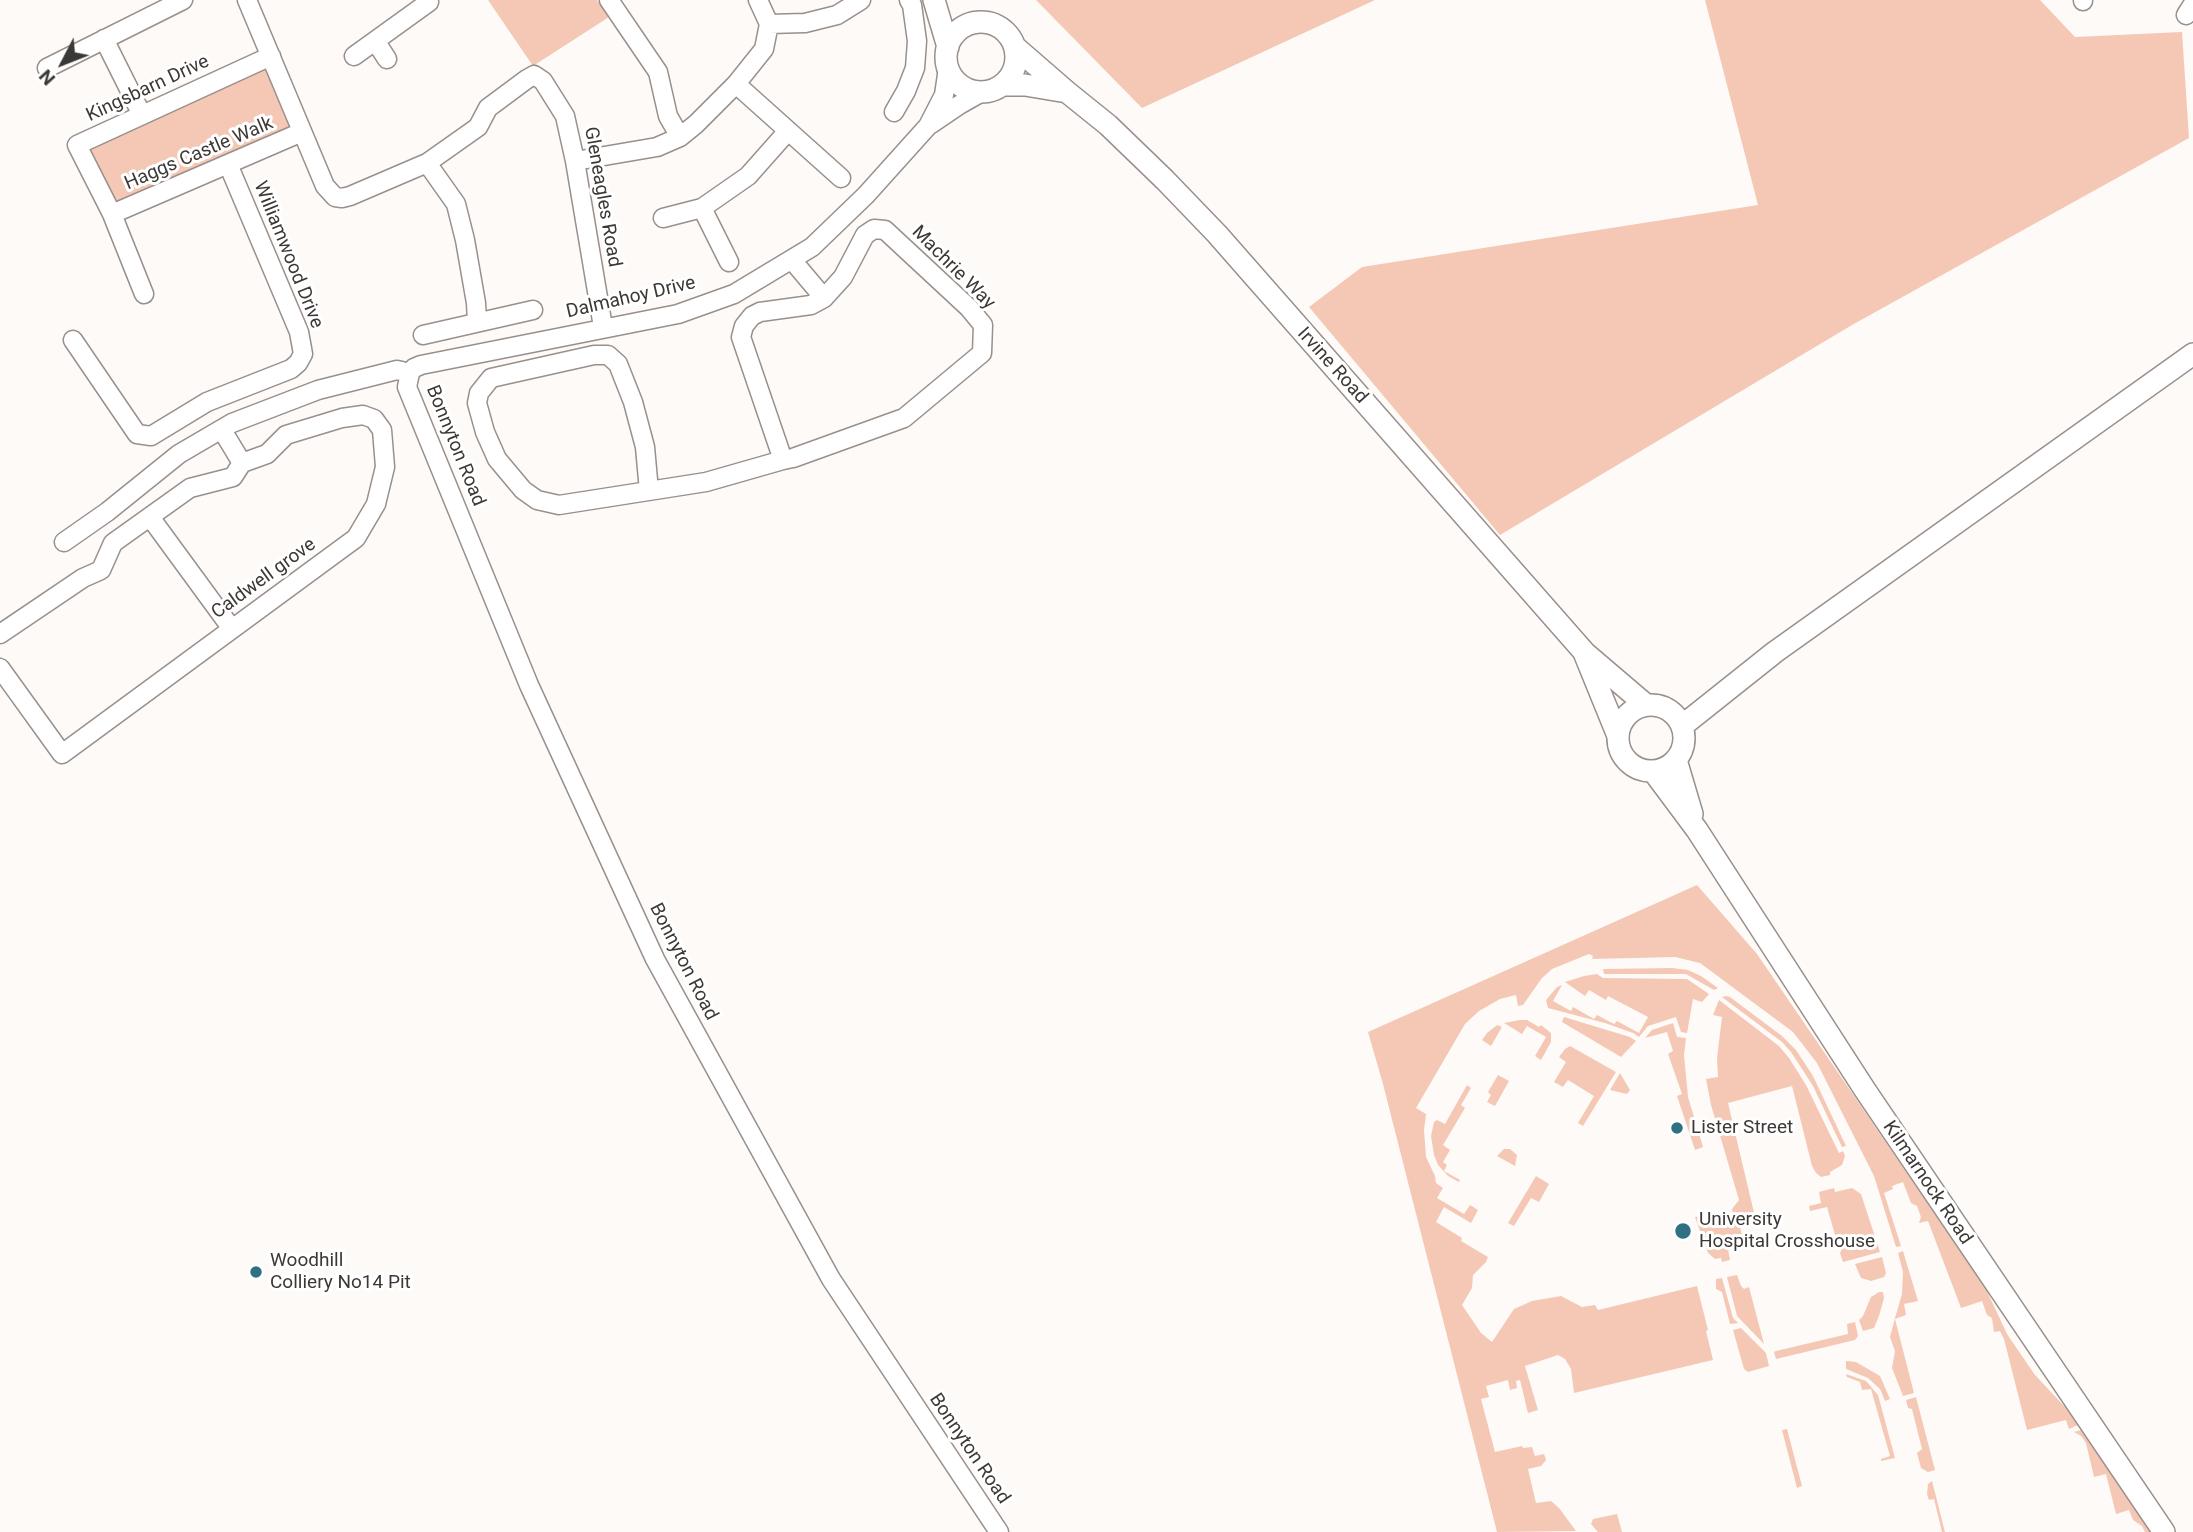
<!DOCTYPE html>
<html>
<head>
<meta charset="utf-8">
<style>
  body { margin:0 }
  #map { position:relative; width:2193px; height:1532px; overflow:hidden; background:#fefaf8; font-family:Roboto,sans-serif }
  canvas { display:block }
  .north { position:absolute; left:28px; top:28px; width:70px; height:70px; -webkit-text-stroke:5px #fff; paint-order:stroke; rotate:228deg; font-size:19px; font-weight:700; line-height:28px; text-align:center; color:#3c3836 }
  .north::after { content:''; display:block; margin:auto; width:24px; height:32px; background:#3c3836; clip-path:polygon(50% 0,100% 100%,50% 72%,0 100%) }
</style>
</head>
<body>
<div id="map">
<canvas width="2193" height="1532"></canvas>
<div class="north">N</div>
</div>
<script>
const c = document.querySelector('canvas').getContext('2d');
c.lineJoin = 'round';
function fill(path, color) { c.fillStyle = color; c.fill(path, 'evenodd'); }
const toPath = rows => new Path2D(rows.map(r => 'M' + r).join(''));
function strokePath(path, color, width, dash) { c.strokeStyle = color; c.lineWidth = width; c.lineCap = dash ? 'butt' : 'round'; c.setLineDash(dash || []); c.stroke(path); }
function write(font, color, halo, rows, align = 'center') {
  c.font = font + ' Roboto,sans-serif'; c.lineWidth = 6; c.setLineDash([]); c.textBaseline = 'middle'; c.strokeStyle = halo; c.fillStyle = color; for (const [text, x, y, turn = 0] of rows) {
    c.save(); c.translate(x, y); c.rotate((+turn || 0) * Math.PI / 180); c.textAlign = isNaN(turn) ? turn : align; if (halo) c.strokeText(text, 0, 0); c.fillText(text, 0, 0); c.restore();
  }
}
fill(toPath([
  [488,0,597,0,609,17,533,66],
  [1036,0,1375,0,1142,108],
  [1705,0,2040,0,2075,37,2182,32,2189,138,1852,325,1500,535,1309,307,1362,267,1758,205],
  [263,68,273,71,291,124,288,131,115,205,89,154,91,146],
  [1697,885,1757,954,1986,1289,2007,1334,2035,1375,2066,1408,2078,1425,2069,1429,2066,1420,2027,1430,2004,1339,2000,1331,1994,1332,1992,1318,1987,1315,1982,1301,1961,1308,1928,1221,1919,1223,1921,1217,1917,1206,1911,1203,1903,1182,1892,1186,1893,1189,1884,1193,1901,1246,1896,1247,1874,1176,1817,1063,1793,1032,1700,963,1675,957,1592,959,1593,956,1589,954,1552,969,1542,978,1523,1005,1518,1006,1516,995,1500,999,1479,1011,1465,1024,1416,1108,1426,1114,1424,1130,1426,1157,1435,1176,1436,1183,1443,1188,1437,1198,1464,1214,1470,1205,1478,1210,1471,1223,1444,1207,1436,1222,1462,1238,1461,1241,1488,1257,1486,1262,1473,1275,1472,1288,1462,1305,1481,1333,1492,1342,1514,1309,1532,1301,1561,1296,1582,1307,1595,1305,1598,1310,1697,1286,1708,1330,1706,1331,1713,1360,1574,1393,1571,1369,1565,1359,1558,1355,1525,1366,1538,1410,1528,1413,1520,1380,1516,1381,1517,1388,1510,1390,1508,1380,1486,1386,1489,1397,1481,1399,1495,1452,1522,1446,1523,1448,1532,1447,1535,1456,1544,1454,1546,1460,1541,1466,1528,1469,1536,1503,1551,1501,1559,1508,1576,1531,1497,1532,1383,1084,1368,1032],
  [1672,968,1688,970,1701,976,1718,988,1714,990,1686,974,1604,974,1603,969],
  [1597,974,1603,978,1687,979,1709,994,1702,1002,1693,999,1687,1033,1681,1032,1676,1017,1648,1026,1639,1037,1633,1033,1605,1023,1548,1008,1546,1000,1557,987,1562,985,1553,1001,1571,1011,1573,1007,1594,1019,1597,1015,1614,1024,1617,1021,1639,1033,1648,1017,1608,996,1606,1000,1589,990,1585,996,1565,982,1584,976],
  [1726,996,1730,997,1782,1036,1796,1050,1813,1076,1846,1146,1842,1147,1813,1086,1791,1052,1782,1042,1722,997],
  [1719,1000,1779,1046,1789,1058,1806,1085,1839,1153,1843,1151,1845,1156,1842,1165,1830,1172,1830,1175,1821,1177,1816,1173,1812,1166,1792,1086,1728,1103,1756,1221,1740,1226,1744,1245,1728,1249,1730,1260,1722,1262,1721,1258,1715,1259,1708,1253,1695,1217,1700,1216,1703,1223,1733,1214,1732,1209,1739,1200,1711,1105,1706,1079,1718,1077,1717,1058,1722,1017,1713,1015],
  [1564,1017,1630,1037,1636,1041,1621,1057,1562,1022],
  [1520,1020,1527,1020,1539,1027,1541,1025,1551,1033,1551,1042,1541,1060,1535,1056,1546,1037,1527,1026,1522,1034,1504,1023],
  [1673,1023,1677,1037,1686,1038,1684,1055,1688,1097,1703,1147,1695,1150,1677,1096,1682,1094,1668,1054,1673,1051,1667,1032,1645,1038,1652,1030],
  [1497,1025,1502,1027,1491,1046,1482,1040,1487,1033],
  [1570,1046,1616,1072,1583,1126,1578,1123,1594,1096,1568,1080,1563,1087,1554,1082,1566,1062,1559,1057,1565,1049],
  [1620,1073,1630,1090,1627,1094,1610,1090],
  [1498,1075,1509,1081,1495,1106,1487,1102,1491,1095,1488,1092],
  [1467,1085,1471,1088,1461,1105,1465,1108,1443,1145,1450,1150,1443,1162,1447,1165,1444,1171,1460,1180,1459,1182,1448,1176,1438,1165,1434,1155,1431,1136,1434,1122,1437,1120,1445,1124],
  [1504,1149,1510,1149,1517,1155,1515,1166,1497,1156],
  [1536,1176,1549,1184,1539,1202,1531,1198,1514,1226,1508,1223],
  [1834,1188,1835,1192,1852,1188,1861,1194,1880,1252,1843,1262,1840,1253,1844,1244,1837,1242,1827,1207,1810,1211,1809,1206,1821,1203,1819,1192],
  [1903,1251,1918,1301,1904,1304,1906,1315,1895,1319,1914,1393,1903,1396,1892,1368,1895,1351,1890,1337,1895,1318,1902,1294,1903,1272,1898,1253],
  [1882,1257,1886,1273,1884,1277,1871,1281,1861,1278,1855,1264],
  [1737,1275,1741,1286,1744,1289,1749,1287,1764,1344,1737,1316,1727,1277],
  [1722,1278,1733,1318,1738,1323,1730,1324,1722,1292,1716,1289,1716,1279],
  [1879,1292,1883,1292,1884,1298,1879,1316,1874,1328,1863,1331,1859,1320,1863,1316,1871,1297],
  [1855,1322,1858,1336,1855,1340,1776,1359,1774,1352,1776,1351,1848,1334,1847,1324],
  [1741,1328,1766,1353,1769,1366,1748,1372,1744,1369,1733,1330],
  [1846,1361,1856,1362,1880,1376,1890,1399,1885,1401,1880,1389,1868,1378,1846,1369],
  [1846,1374,1866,1381,1878,1395,1895,1458,1881,1461,1881,1459,1890,1456,1871,1389,1862,1390,1860,1382,1847,1377],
  [1916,1397,1935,1470,1928,1472,1921,1468,1917,1453,1922,1449,1912,1409,1908,1408,1906,1400],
  [1787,1429,1802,1486,1797,1488,1782,1430],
  [2081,1430,2152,1532,2145,1532,2142,1526,2133,1520,2129,1510,2116,1514,2106,1474,2094,1477,2086,1443,2081,1436,2074,1432],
  [1932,1481,1945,1532,1942,1532,1934,1499,1929,1500,1927,1494,1928,1484],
  [1617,1514,1622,1532,1598,1532,1591,1524,1593,1519]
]), '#f4c8b5');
const minor = toPath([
  [247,0,325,186,335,197,342,198,350,196,427,163,478,127,488,108,527,79,534,75,543,81,565,116,575,161,603,327],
  [609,0,658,72,668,116,680,137],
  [2083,1,2083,0],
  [2186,15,2193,4],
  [769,24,805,23,837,15,861,0],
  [104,39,142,115],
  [376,42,387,59],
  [354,56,429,2],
  [47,68,183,0],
  [736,84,841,178],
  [894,112,906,91,915,68,917,41,912,5,909,0],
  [931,124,959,105,982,92],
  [575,161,657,147,680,137,696,124,736,84,764,49,769,24,758,0],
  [427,163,456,204,465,240,476,303,477,322],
  [702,208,729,262],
  [112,214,302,132],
  [663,218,702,208,748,176,787,132],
  [792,260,824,298],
  [144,294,112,214,77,145,271,56],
  [423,335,533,310],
  [73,340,137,434,151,436,207,402,291,369,298,363,303,354,299,332,228,164],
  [410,373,407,387,529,685,655,959,831,1279,999,1532],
  [410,373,414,368,421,365,678,314,734,294,812,247,866,195,928,126,944,95,948,68],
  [222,430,242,463],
  [649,491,645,447,633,402,618,364,608,355,594,355,491,378,479,393,477,403,485,432,497,459,523,490,537,500,559,505,706,482,783,460,793,458,904,418,982,353,983,325,969,308,885,230,874,229,865,235,843,277,824,298,811,305,760,312,752,316,744,326,741,337,783,460],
  [150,517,232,629],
  [64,542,107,512,179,454,232,423,318,390,397,370,410,373],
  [0,634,83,578,101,570,113,543,190,488,233,477,242,463,267,454,286,435,342,418,363,415,374,419,382,430,385,467,376,504,356,538,62,754,0,668]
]);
const major = toPath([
  [934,0,948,47],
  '946 57a35 35 0 1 1 70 0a35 35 0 1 1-70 0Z',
  [1014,46,1067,92,1108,125,1165,180,1217,234,1585,653,1646,705],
  [1002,85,1025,85,1067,92],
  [1585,655,1618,736],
  '1618 738a33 33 0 1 1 66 0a33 33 0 1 1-66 0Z',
  [1682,726,1775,652,2193,354],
  [1676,760,1692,814],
  [1653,771,1697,830,1865,1090,2164,1532]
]);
strokePath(minor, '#998f8b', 21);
strokePath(major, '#998f8b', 24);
strokePath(minor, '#fff', 18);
strokePath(major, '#fff', 21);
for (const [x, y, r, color] of [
  [1677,1128,7,"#2f7183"],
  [1683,1231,9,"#2f7183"],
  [256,1272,7,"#2f7183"]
]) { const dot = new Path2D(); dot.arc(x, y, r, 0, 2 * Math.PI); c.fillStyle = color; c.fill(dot); strokePath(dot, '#fff', 2.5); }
write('19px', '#3c3836', '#fff', [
  ["Kingsbarn Drive",148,89,-25],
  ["Haggs Castle Walk",199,154,-23],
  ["Gleneagles Road",602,197,80],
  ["Williamwood Drive",288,255,68],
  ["Machrie Way",953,268,45],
  ["Dalmahoy Drive",631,298,-13],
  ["Irvine Road",1332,366,48],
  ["Bonnyton Road",455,446,68],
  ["Caldwell grove",264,579,-36],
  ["Bonnyton Road",683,962,63],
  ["Kilmarnock Road",1927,1183,56],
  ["Bonnyton Road",969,1449,56]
]);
write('19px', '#3c3836', '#fff', [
  ["Lister Street",1691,1128],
  ["University",1699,1220],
  ["Hospital Crosshouse",1699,1242],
  ["Woodhill",270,1261],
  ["Colliery No14 Pit",270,1283]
], 'left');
</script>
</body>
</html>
